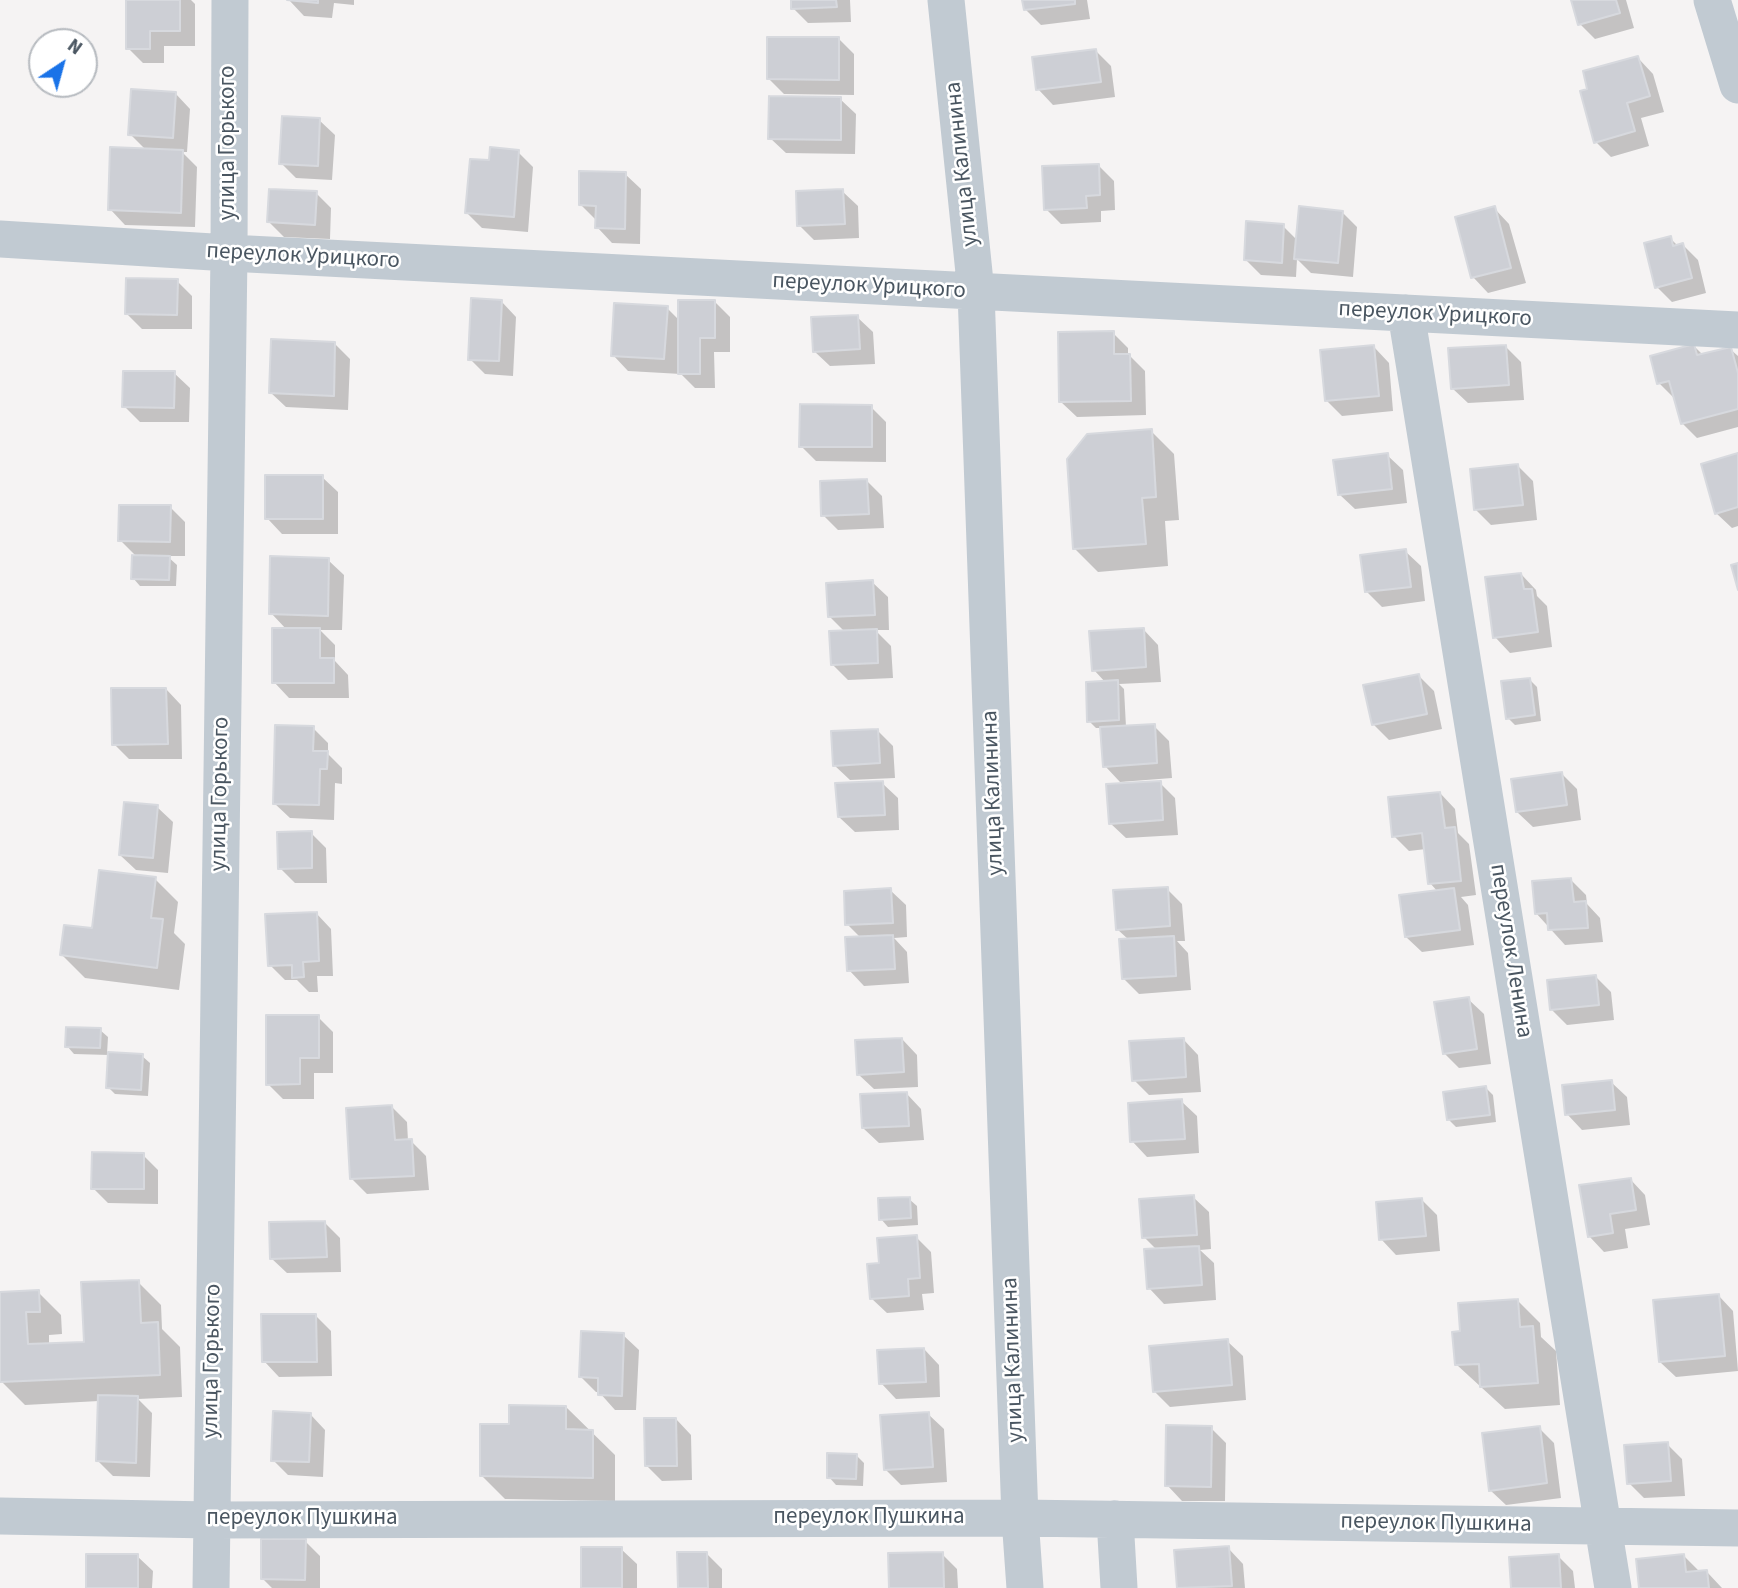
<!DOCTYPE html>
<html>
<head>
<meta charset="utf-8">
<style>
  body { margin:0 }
  #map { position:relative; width:1738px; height:1588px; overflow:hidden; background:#f5f3f3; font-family:"Source Sans 3",sans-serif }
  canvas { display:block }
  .north { position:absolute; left:28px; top:28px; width:70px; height:70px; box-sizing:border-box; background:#fff; border:2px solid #b7bbc0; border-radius:50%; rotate:36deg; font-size:19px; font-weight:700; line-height:28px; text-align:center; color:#4a5661 }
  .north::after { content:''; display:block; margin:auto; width:24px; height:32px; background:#1a73e8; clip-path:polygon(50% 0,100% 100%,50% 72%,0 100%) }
</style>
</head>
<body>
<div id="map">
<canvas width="1738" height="1588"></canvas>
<div class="north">N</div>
</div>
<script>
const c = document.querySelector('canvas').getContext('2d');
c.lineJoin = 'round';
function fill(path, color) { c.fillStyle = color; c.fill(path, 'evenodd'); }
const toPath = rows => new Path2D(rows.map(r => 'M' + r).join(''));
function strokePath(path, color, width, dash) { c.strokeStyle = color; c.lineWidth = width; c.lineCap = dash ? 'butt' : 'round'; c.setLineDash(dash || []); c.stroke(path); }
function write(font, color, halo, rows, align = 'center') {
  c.font = font + ' "Source Sans 3",sans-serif'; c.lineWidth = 5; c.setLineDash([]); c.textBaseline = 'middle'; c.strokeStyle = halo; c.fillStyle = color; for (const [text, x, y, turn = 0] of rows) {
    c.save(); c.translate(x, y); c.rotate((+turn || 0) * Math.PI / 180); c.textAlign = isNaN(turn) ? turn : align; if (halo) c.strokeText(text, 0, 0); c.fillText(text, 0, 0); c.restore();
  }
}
fill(toPath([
  [127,0,191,0,195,4,195,46,164,46,164,63,143,63,128,48],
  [289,0,354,0,354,5,334,3,332,18,304,16],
  [793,0,850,0,851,22,808,23,793,8],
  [1024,0,1087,0,1090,19,1041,25,1025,9],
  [1573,0,1626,0,1634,28,1595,39,1580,24],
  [839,39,854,54,854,95,784,94,769,79],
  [1096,51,1111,66,1115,97,1053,105,1038,89],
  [1638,58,1653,74,1664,112,1641,118,1649,146,1611,157,1596,142],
  [175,93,190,109,187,152,182,152,197,167,195,227,125,225,110,209,146,150,130,134],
  [840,99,856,114,855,154,786,153,770,138],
  [319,120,335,135,332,180,296,178,281,163],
  [518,152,533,167,528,232,482,228,467,213,491,162],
  [1098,165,1114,181,1115,210,1101,211,1101,222,1061,224,1046,209],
  [625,174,641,189,640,244,612,243,597,227,597,221,581,205],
  [842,191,858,206,859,238,814,240,799,225],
  [316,193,331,208,330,239,284,237,269,222],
  [1494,208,1509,224,1526,283,1488,293,1473,277],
  [1342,212,1357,227,1353,277,1311,273,1297,259,1296,277,1261,275,1246,260,1283,226,1297,240],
  [1670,238,1678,246,1683,245,1698,260,1706,293,1672,302,1657,287],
  [177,281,192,296,192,329,142,329,127,314],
  [501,301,516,317,513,376,485,374,470,359],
  [714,301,730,317,730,352,714,352,715,388,695,388,681,374,628,371,613,355,667,308,680,321],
  [857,317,873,332,875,364,830,366,814,351],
  [1113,333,1128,348,1128,354,1145,371,1146,415,1077,417,1061,402],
  [335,344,350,359,348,410,286,407,270,392],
  [1694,346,1703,355,1730,349,1738,356,1738,427,1697,438,1682,423,1674,398,1659,383],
  [1374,347,1389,363,1393,411,1342,416,1326,400],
  [1506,347,1521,362,1524,400,1468,403,1452,388],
  [174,373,190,388,189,422,140,422,124,406],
  [871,407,886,422,886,462,816,461,801,446],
  [1151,431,1174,454,1179,520,1165,521,1168,566,1098,572,1075,549],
  [1387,455,1403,470,1407,503,1355,509,1339,494],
  [1738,455,1738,526,1732,528,1716,513],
  [1518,466,1533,481,1537,520,1491,525,1475,509],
  [322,477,338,492,338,534,282,534,267,518],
  [867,481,882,496,884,528,838,530,823,515],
  [170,507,185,522,185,556,167,556,177,565,176,586,140,586,133,578,137,557,120,540],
  [1405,551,1421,566,1425,601,1382,607,1366,591],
  [328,560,344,575,342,630,320,630,335,645,335,661,348,675,349,698,289,698,274,682,287,630,271,613],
  [1521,574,1536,590,1537,596,1547,606,1552,647,1510,653,1495,637],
  [872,582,888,597,889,630,875,630,891,646,893,678,848,680,833,665,845,632,829,616],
  [1143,629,1158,645,1161,682,1119,684,1124,689,1126,727,1154,726,1169,741,1172,778,1120,782,1105,766,1102,728,1096,728,1089,721,1106,683,1094,670],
  [1419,676,1434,691,1442,729,1389,740,1373,724],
  [1529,679,1537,687,1541,721,1515,725,1508,718],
  [166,689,181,705,182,759,129,759,114,744],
  [313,728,328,743,328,754,342,768,342,784,335,783,334,820,290,818,274,803],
  [878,731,893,746,895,778,850,780,834,765],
  [1562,774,1577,789,1581,820,1533,827,1517,812],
  [882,783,898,798,899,830,855,832,839,817],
  [1160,783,1175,798,1178,835,1126,838,1110,823],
  [1440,793,1455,809,1458,833,1469,844,1476,895,1461,897,1468,905,1474,945,1422,952,1406,937,1438,892,1430,883,1426,849,1409,851,1394,836],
  [157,807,173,822,168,873,136,870,120,855],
  [311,833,326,848,327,883,295,883,280,868],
  [155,879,178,902,174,933,185,944,179,990,85,978,62,955],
  [1571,880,1586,895,1587,904,1600,918,1603,942,1565,945,1536,913],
  [1167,889,1182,904,1185,941,1177,941,1188,953,1191,990,1139,994,1123,978,1129,940,1117,929],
  [890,890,906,905,907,937,894,938,907,952,909,983,864,986,849,970,861,938,847,924],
  [316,913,331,929,333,976,317,976,318,992,309,992,297,980,285,980,270,965],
  [1596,977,1611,992,1614,1020,1567,1025,1552,1010],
  [1468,999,1484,1014,1491,1064,1459,1068,1444,1053],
  [318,1017,333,1032,333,1073,314,1073,314,1099,283,1099,268,1084],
  [100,1030,108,1037,107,1054,142,1056,150,1063,148,1096,115,1094,108,1087,109,1055,74,1054,67,1046],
  [902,1039,917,1055,918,1087,874,1089,858,1074],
  [1183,1039,1198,1055,1201,1092,1149,1095,1134,1080],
  [1611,1082,1627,1097,1630,1125,1582,1130,1567,1114],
  [1486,1088,1493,1095,1496,1122,1456,1127,1448,1119],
  [906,1093,921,1109,924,1140,879,1143,863,1128],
  [1181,1101,1197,1116,1199,1153,1147,1157,1132,1141],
  [392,1107,407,1122,408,1141,411,1141,426,1156,429,1190,367,1194,352,1179],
  [143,1155,158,1170,158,1204,108,1203,93,1188],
  [1630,1179,1645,1195,1650,1225,1625,1229,1628,1248,1604,1252,1589,1236],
  [1193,1197,1209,1212,1211,1249,1200,1250,1214,1263,1216,1300,1164,1304,1149,1288,1157,1250,1144,1237],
  [909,1199,917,1206,918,1225,888,1227,881,1219],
  [1422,1200,1437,1215,1440,1251,1396,1255,1381,1239],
  [324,1222,340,1238,341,1272,287,1273,271,1258],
  [916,1237,931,1252,934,1293,922,1294,924,1310,887,1313,871,1298,881,1265],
  [138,1282,161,1305,162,1329,180,1347,182,1397,138,1399,152,1413,150,1477,113,1476,98,1461,99,1401,25,1405,2,1382,0,1294,38,1292,61,1315,62,1334,49,1335,49,1345,85,1344],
  [1718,1295,1733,1311,1738,1371,1676,1377,1660,1362],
  [1517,1300,1540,1323,1541,1337,1556,1351,1560,1405,1505,1409,1457,1365,1462,1333],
  [315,1315,331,1331,332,1376,279,1377,264,1361],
  [623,1335,639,1350,636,1410,615,1410,599,1392,596,1392,581,1377],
  [1227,1341,1243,1356,1246,1400,1170,1407,1155,1392],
  [924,1349,939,1365,940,1397,896,1399,881,1383],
  [566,1407,615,1455,615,1501,505,1499,482,1476,511,1426],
  [310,1414,325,1430,323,1477,288,1475,273,1460],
  [928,1414,944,1429,947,1482,901,1485,885,1469],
  [676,1419,691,1435,692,1480,662,1481,647,1466],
  [1211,1428,1226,1443,1225,1501,1182,1501,1167,1485],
  [1539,1428,1554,1443,1561,1498,1506,1505,1490,1490],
  [1667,1444,1682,1459,1685,1496,1644,1498,1629,1483],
  [857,1456,864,1463,863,1486,836,1485,829,1477],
  [305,1541,320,1556,320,1588,272,1588,262,1578],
  [1228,1548,1243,1564,1245,1588,1179,1588,1176,1552],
  [621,1549,637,1564,637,1588,583,1588],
  [707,1554,722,1569,722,1588,679,1588],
  [942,1554,957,1569,958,1588,891,1588],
  [137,1556,153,1571,152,1588,87,1588],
  [1558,1556,1573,1571,1575,1588,1513,1588],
  [1684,1556,1699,1571,1707,1572,1722,1588,1641,1588]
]), '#0003');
const building = toPath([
  [126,0,180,0,180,31,150,31,150,49,126,49,126,0],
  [287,0,318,0,318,3,287,0],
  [791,0,836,0,837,7,791,9,791,0],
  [1022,0,1075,0,1075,4,1024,10,1022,0],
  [1571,0,1616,0,1620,13,1578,25,1571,0],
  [767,37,839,37,839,80,767,79,767,37],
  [1096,49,1101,82,1036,90,1032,57,1096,49],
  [1638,56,1650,96,1627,103,1635,131,1594,143,1580,91,1587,89,1583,71,1638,56],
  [131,89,176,92,173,138,128,135,131,89],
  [769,96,841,97,841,140,768,139,769,96],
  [282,116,320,118,318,166,279,164,282,116],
  [110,147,183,150,181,213,108,210,110,147],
  [490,147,519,150,514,217,465,213,470,159,489,160,490,147],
  [1099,164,1100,195,1086,196,1087,208,1044,210,1042,166,1099,164],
  [579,171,626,172,625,229,595,228,596,206,579,205,579,171],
  [269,189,317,191,315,225,267,222,269,189],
  [843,189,845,224,797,226,796,191,843,189],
  [1299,206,1343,211,1338,263,1294,259,1299,206],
  [1495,206,1511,268,1471,278,1455,217,1495,206],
  [1246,221,1284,224,1282,263,1244,260,1246,221],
  [1671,236,1673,246,1683,243,1692,278,1655,288,1644,243,1671,236],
  [126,278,178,279,177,315,125,314,126,278],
  [471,298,502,300,499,361,468,360,471,298],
  [678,300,715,300,715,338,700,338,700,374,678,374,678,300],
  [614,303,668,306,664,359,611,356,614,303],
  [858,315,860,349,813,352,811,317,858,315],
  [1114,331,1114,354,1130,354,1131,401,1059,402,1058,332,1114,331],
  [271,339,335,342,334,396,269,393,271,339],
  [1694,344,1697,355,1731,347,1738,373,1738,409,1681,424,1669,381,1657,384,1650,356,1694,344],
  [1374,345,1379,396,1325,401,1320,350,1374,345],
  [1506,345,1509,385,1451,389,1448,348,1506,345],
  [123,371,175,371,174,408,122,407,123,371],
  [800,404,872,405,872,447,799,447,800,404],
  [1152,429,1156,497,1142,498,1146,544,1073,549,1067,459,1087,434,1152,429],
  [1388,453,1392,489,1338,495,1333,460,1388,453],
  [1738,453,1738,507,1715,514,1701,464,1738,453],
  [1518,464,1523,505,1474,510,1470,469,1518,464],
  [265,475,323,475,323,519,265,519,265,475],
  [867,479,869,514,821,516,820,481,867,479],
  [119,505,171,505,170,542,118,541,119,505],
  [1406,549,1411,587,1365,592,1360,555,1406,549],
  [132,555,170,556,169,580,131,579,132,555],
  [270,556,329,558,328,616,269,614,270,556],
  [1738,563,1738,590,1731,565,1738,563],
  [1521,573,1524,589,1532,589,1538,632,1493,638,1485,577,1521,573],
  [873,580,875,615,828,617,826,583,873,580],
  [272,628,320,628,320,658,334,658,334,683,272,683,272,628],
  [1144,628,1146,667,1092,671,1089,631,1144,628],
  [877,629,878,663,831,665,829,631,877,629],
  [1419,674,1427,714,1372,725,1363,685,1419,674],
  [1530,678,1535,715,1506,719,1501,681,1530,678],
  [1118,680,1119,720,1087,722,1086,682,1118,680],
  [111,688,166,688,168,744,112,745,111,688],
  [1155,724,1157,763,1103,767,1100,727,1155,724],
  [275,725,314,726,313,751,328,751,327,769,320,769,319,805,273,804,275,725],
  [878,729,880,763,833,766,831,731,878,729],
  [1562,772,1567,805,1516,812,1511,779,1562,772],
  [883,781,885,815,838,817,835,783,883,781],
  [1161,781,1163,820,1109,824,1106,784,1161,781],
  [1440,792,1445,828,1455,827,1461,881,1428,884,1422,833,1392,837,1388,797,1440,792],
  [124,802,158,805,153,858,119,855,124,802],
  [312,831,312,868,278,869,277,832,312,831],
  [99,870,156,877,151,918,163,919,157,968,60,955,64,925,92,928,99,870],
  [1571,878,1574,902,1586,901,1588,928,1548,930,1547,913,1535,914,1532,881,1571,878],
  [1168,887,1170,926,1116,930,1113,890,1168,887],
  [891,888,893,923,845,925,844,891,891,888],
  [1454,888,1460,930,1405,937,1399,895,1454,888],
  [317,912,319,961,303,962,304,977,292,978,292,965,268,966,265,914,317,912],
  [893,935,895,969,847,971,845,937,893,935],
  [1174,936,1176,976,1122,979,1119,939,1174,936],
  [1596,975,1599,1005,1550,1010,1547,980,1596,975],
  [1469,997,1477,1049,1443,1054,1434,1002,1469,997],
  [266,1015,319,1015,319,1058,300,1058,300,1084,266,1085,266,1015],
  [66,1027,101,1028,100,1048,65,1047,66,1027],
  [902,1038,904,1072,857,1075,855,1040,902,1038],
  [1184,1038,1186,1077,1132,1081,1129,1041,1184,1038],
  [108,1052,143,1054,141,1090,106,1088,108,1052],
  [1612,1080,1615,1110,1565,1115,1562,1085,1612,1080],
  [1486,1086,1490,1115,1447,1120,1443,1092,1486,1086],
  [907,1092,909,1126,862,1128,860,1094,907,1092],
  [1182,1099,1185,1139,1130,1142,1128,1103,1182,1099],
  [392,1105,395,1140,412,1139,414,1176,350,1179,346,1108,392,1105],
  [92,1152,144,1153,144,1189,91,1189,92,1152],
  [1631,1178,1636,1210,1610,1214,1613,1233,1588,1237,1579,1185,1631,1178],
  [1194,1195,1197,1235,1142,1238,1139,1199,1194,1195],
  [910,1197,911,1218,879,1220,878,1198,910,1197],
  [1422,1198,1426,1236,1379,1240,1376,1202,1422,1198],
  [325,1221,327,1257,270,1259,269,1222,325,1221],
  [917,1235,920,1278,908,1279,909,1296,870,1299,867,1264,879,1263,877,1238,917,1235],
  [1199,1246,1202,1285,1147,1289,1144,1249,1199,1246],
  [139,1280,141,1323,158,1322,160,1375,0,1382,0,1292,39,1290,40,1312,26,1312,28,1344,84,1342,81,1282,139,1280],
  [1719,1294,1725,1356,1659,1362,1653,1300,1719,1294],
  [1518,1299,1520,1327,1533,1326,1538,1383,1480,1387,1479,1364,1455,1365,1452,1332,1460,1331,1458,1303,1518,1299],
  [261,1314,316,1314,317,1362,262,1362,261,1314],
  [581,1331,624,1333,622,1396,598,1395,598,1378,579,1377,581,1331],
  [1228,1339,1232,1385,1153,1392,1149,1346,1228,1339],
  [924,1348,926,1382,879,1384,877,1350,924,1348],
  [98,1395,138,1396,136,1463,96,1461,98,1395],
  [509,1405,566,1406,566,1429,593,1430,593,1478,480,1476,480,1424,509,1424,509,1405],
  [273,1411,311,1413,309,1462,271,1461,273,1411],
  [929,1412,933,1467,884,1470,880,1415,929,1412],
  [644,1418,676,1418,677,1466,645,1466,644,1418],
  [1166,1425,1212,1426,1211,1487,1165,1486,1166,1425],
  [1540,1426,1547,1483,1489,1491,1482,1433,1540,1426],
  [1668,1442,1671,1481,1627,1484,1624,1445,1668,1442],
  [827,1453,857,1454,856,1479,827,1478,827,1453],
  [261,1539,306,1539,305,1580,261,1579,261,1539],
  [1229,1546,1232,1586,1177,1588,1174,1550,1229,1546],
  [581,1547,622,1547,622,1588,581,1588,581,1547],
  [677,1552,707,1552,708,1588,678,1588,677,1552],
  [943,1552,944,1588,889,1588,888,1553,943,1552],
  [86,1554,138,1554,138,1588,86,1588,86,1554],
  [1559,1554,1561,1588,1511,1588,1509,1557,1559,1554],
  [1684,1554,1686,1572,1707,1570,1709,1588,1639,1588,1636,1559,1684,1554]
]);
fill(building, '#cdcfd5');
strokePath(building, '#d7d9de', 2);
strokePath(toPath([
  [946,0,976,292,1020,1518,1025,1588],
  [1712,0,1738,85],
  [0,239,229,253,1738,330],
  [1406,313,1613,1588],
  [0,1516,210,1520,1020,1518,1738,1528],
  [1115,1519,1119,1588],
  [211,1588,229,253,230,0]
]), '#c1cad2', 37);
write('23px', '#4a5661', '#fff', [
  ["улица Горького",229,143,-90],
  ["улица Калинина",963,164,-96],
  ["переулок Урицкого",303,257,3],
  ["переулок Урицкого",869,287,3],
  ["переулок Урицкого",1435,315,3],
  ["улица Калинина",994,793,-92],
  ["улица Горького",221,794,-89],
  ["переулок Ленина",1510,951,81],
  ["улица Калинина",1014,1360,-92],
  ["улица Горького",213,1361,-89],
  ["переулок Пушкина",869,1518],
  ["переулок Пушкина",302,1519],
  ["переулок Пушкина",1436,1524,1]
]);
</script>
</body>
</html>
